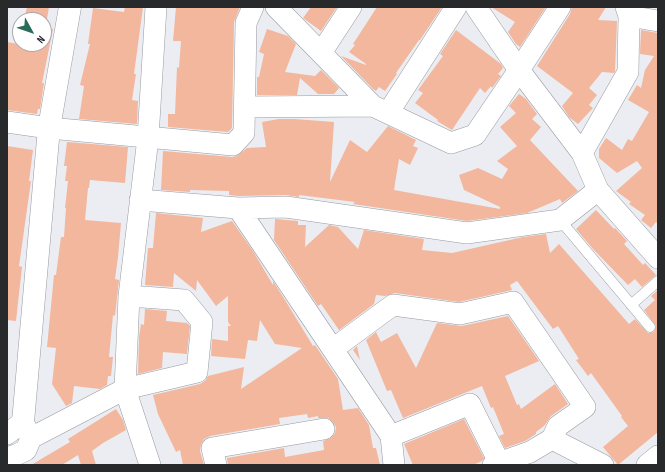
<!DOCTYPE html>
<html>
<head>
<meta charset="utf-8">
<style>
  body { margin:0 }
  #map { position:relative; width:665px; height:472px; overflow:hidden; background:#ebedf3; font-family:"Sofia Sans Condensed",sans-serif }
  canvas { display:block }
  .frame { position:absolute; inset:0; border:8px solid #28292b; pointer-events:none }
  .north { position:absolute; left:12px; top:12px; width:40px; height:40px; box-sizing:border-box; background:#fff; border:1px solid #a9a9aa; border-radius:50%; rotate:130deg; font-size:11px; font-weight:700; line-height:16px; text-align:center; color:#28292b }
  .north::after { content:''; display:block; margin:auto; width:14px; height:18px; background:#2b6b59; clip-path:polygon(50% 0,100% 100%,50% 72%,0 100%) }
</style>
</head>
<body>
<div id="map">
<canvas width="665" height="472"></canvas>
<div class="frame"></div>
<div class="north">N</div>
</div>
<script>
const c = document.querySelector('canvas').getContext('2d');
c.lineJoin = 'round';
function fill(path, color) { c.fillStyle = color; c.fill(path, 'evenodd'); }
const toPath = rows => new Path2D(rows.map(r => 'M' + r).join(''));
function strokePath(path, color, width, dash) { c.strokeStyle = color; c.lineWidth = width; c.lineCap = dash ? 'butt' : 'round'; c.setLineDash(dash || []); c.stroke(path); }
fill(toPath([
  [27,7,49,7,46,25,48,26,47,27,53,29,42,83,44,83,40,109,38,109,37,114,7,110,7,42,19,44,20,38,20,44,44,44,44,20,24,20],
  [125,7,143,7,134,74,136,74,132,100,138,101,137,124,79,119,84,86,80,85,90,44,88,44,93,8,124,12],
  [176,7,240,7,234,22,232,128,228,132,168,127,168,114,175,114,177,67,179,68,181,41,173,41],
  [311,7,337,7,321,31,303,18],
  [377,7,442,7,420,40,419,40,396,73,397,74,385,91,379,87,376,91,373,89,341,56,366,65,366,64,349,52,355,45,353,44],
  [491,7,546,7,520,47,516,44,508,32,515,22],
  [572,7,606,7,598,20,617,21,615,71,614,73,602,72,589,88,597,95,589,105,593,108,578,124,569,117,562,106,573,93,537,66,570,14],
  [267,29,288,36,296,44,285,72,315,76,321,70,339,88,334,94,318,94,300,78,297,95,257,95,257,77,259,77,264,54,259,52],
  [456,30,501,64,503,68,498,74,501,76,492,88,491,86,485,93,480,88,452,130,437,121,438,120,415,103,423,93,418,90,443,56,440,54],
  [641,30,658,33,658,224,656,222,651,228,641,220,645,215,629,204,631,202,616,191,642,168,637,161,617,173,599,158,599,149,606,138,622,150,628,139,632,141,649,112,628,100,637,85,641,88,645,70,654,56,640,54],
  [519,94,526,99,537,114,532,119,541,127,530,140,578,191,562,203,560,199,527,213,467,221,353,204,355,202,299,195,299,197,286,195,238,196,229,195,229,191,190,190,190,192,161,190,163,151,232,157,237,156,247,148,266,147,262,122,279,119,294,119,334,122,330,182,350,140,367,152,388,126,416,140,413,146,418,148,410,165,399,159,394,190,500,209,500,207,464,190,459,175,478,168,502,179,508,169,497,161,517,146,500,127,516,113,509,106],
  [67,142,128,147,125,183,90,180,89,188,88,188,85,220,121,223,118,257,115,279,119,280,115,316,113,315,109,357,113,357,111,376,108,376,107,385,100,389,74,386,72,403,66,406,52,384,56,348,47,347,54,275,56,275,61,237,64,237,66,208,65,208,68,181,65,181,67,166,64,166],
  [7,146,33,150,29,181,31,181,19,266,22,267,16,321,7,320],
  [596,210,614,229,615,228,627,241,624,244,643,265,645,263,656,275,642,287,635,279,628,285,593,249,576,229],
  [156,213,203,218,201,232,232,221,253,251,273,285,273,281,285,300,313,346,315,345,338,379,343,410,358,408,369,425,373,448,376,448,380,465,228,465,227,458,284,448,285,457,324,450,323,441,331,438,335,433,336,427,333,422,328,418,318,418,318,416,308,418,307,414,279,418,280,424,210,436,204,439,201,445,200,451,204,465,183,465,180,450,176,452,158,414,153,395,200,384,206,380,208,376,244,367,241,389,302,348,275,344,260,320,257,341,248,340,245,359,211,356,212,339,228,341,228,326,231,326,228,322,228,296,216,306,197,280,196,291,174,273,173,287,145,285,148,248,153,248],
  [275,219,298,221,298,225,306,225,305,247,329,225,338,227,358,249,364,230,424,239,422,250,452,253,523,237,546,234,550,253,559,244,629,324,635,319,648,333,654,332,656,326,644,310,655,300,651,296,658,290,658,432,618,465,603,447,628,426,621,417,622,416,591,373,588,376,576,360,579,359,558,326,553,329,517,281,510,285,512,290,459,302,395,293,385,296,376,295,374,304,339,330,321,304,318,306,274,240],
  [145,309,167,311,166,321,187,323,190,326,187,354,163,352,162,368,138,374,139,337,141,324,144,325],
  [508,316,539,361,505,376,517,405,519,404,521,409,555,384,568,404,551,416,545,425,536,432,536,434,525,441,505,448,499,436,504,434,493,407,491,408,482,386,403,418,391,390,387,391,366,340,376,332,381,342,397,333,416,368,437,323,462,326],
  [357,346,360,360,353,350],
  [116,409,123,420,126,430,103,443,92,451,96,465,81,465,78,455,62,465,31,465,70,442,68,439],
  [464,419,484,458,482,461,473,465,413,465,404,444]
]), '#f2b79d');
const lane = toPath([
  [560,220,650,327],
  [631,305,658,281]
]);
const street = toPath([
  [276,7,373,106,451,143,475,135,519,70,560,7],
  [476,7,519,70,582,153],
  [626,7,629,16,628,72,582,153,598,190,658,258],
  [629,16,658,21],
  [321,53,351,7],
  [245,107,373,106],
  [388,113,456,7],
  [7,122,49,128,233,145,244,133,246,23,253,7],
  [140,200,238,208,286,207,467,233,560,220,598,190],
  [238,208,391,436,394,465],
  [333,349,393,305,460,314,513,302,585,407,558,426,552,439,530,452,493,465],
  [7,434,23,422,31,438,26,450,18,454,7,458],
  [391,436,470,404,499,462],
  [31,438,125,389,197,372,202,322,184,300,129,296],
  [552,439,603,465],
  [150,465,125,389,129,296,148,138,156,7],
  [216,465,212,448,324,429],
  [647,465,658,456]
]);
const secondary = toPath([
  [23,422,49,128,70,7]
]);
strokePath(lane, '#979a9f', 11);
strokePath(street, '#979a9f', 22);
strokePath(secondary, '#979a9f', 23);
strokePath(lane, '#fff', 10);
strokePath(street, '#fff', 21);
strokePath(secondary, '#fff', 22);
</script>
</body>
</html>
